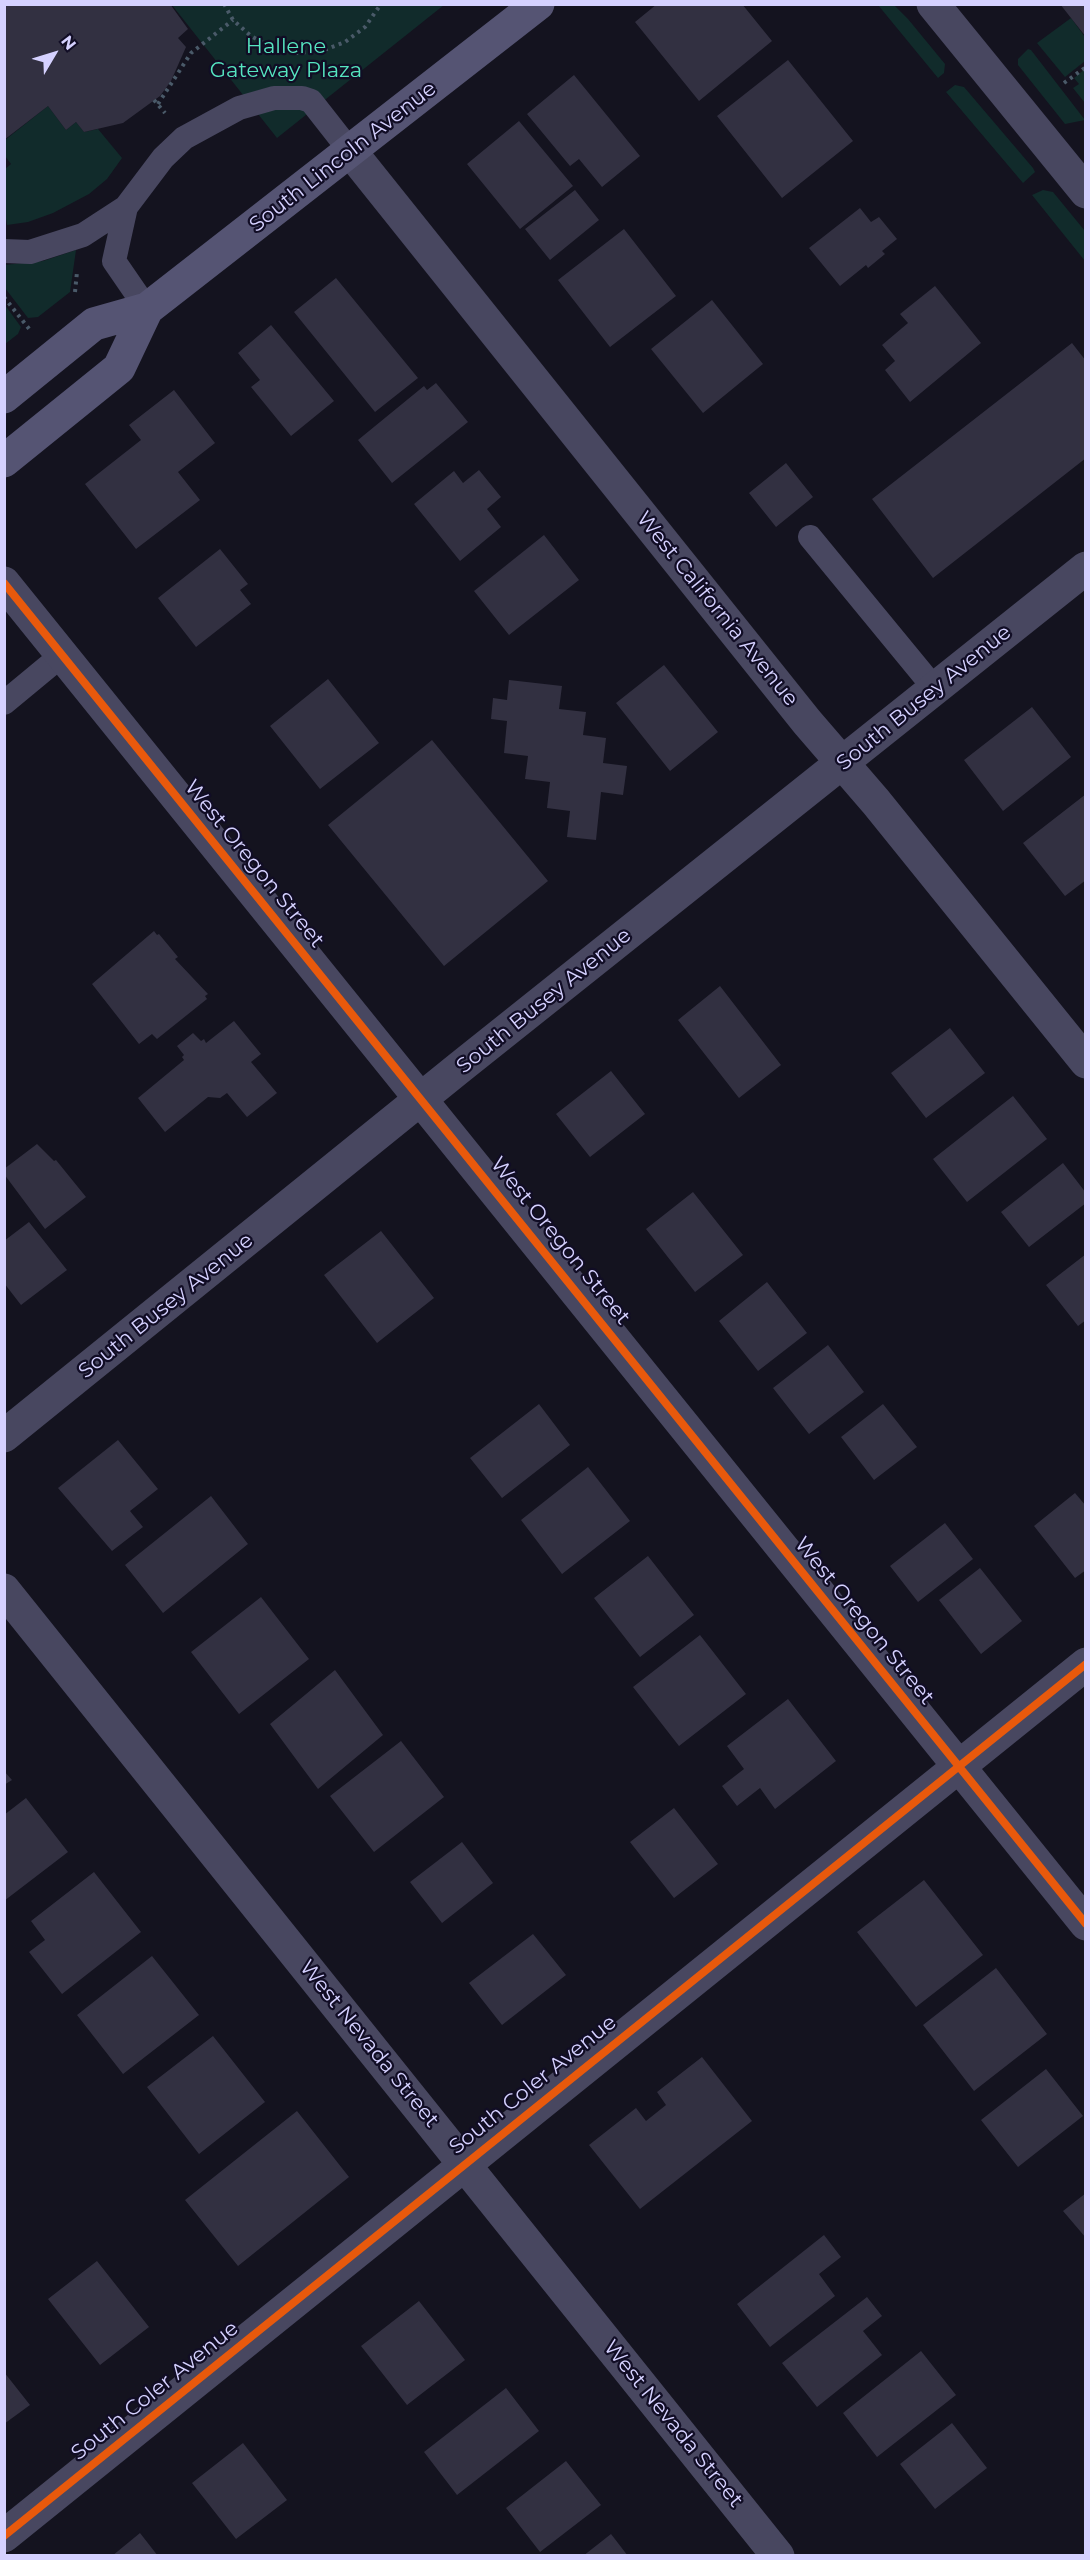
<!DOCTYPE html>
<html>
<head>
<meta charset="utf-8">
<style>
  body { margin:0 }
  #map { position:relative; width:1090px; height:2560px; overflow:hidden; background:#14131f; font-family:Montserrat,sans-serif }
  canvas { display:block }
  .frame { position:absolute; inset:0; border:6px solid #d5d1ff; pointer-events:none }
  .north { position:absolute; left:24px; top:24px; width:60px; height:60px; -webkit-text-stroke:4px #110d25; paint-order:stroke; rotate:52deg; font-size:16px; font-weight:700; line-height:24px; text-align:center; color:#d5d1ff }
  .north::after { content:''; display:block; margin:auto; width:21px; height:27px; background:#d5d1ff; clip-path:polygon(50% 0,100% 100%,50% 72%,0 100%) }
</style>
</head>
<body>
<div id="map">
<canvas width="1090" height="2560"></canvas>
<div class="frame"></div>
<div class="north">N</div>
</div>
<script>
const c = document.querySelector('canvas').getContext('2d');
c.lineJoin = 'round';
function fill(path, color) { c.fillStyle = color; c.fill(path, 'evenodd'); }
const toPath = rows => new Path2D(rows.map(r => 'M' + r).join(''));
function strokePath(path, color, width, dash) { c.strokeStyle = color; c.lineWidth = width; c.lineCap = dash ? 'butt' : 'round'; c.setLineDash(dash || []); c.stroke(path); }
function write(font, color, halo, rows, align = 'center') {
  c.font = font + ' Montserrat,sans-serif'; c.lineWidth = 4.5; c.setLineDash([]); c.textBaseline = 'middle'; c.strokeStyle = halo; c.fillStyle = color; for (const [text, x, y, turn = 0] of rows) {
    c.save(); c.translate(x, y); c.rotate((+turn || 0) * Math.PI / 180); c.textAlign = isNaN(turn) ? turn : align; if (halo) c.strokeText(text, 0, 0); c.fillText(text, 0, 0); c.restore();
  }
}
fill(toPath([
  [172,5,444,5,277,138],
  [878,5,894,5,908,19,945,64,944,73,938,78],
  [1071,18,1085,37,1085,61,1065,77,1037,43],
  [1028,49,1031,50,1085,120,1065,124,1018,65,1018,59],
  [1085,69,1085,103,1073,88,1079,84,1074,78],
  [955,85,964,87,1033,168,1035,172,1023,183,946,92],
  [48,106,66,130,76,122,84,132,98,129,122,158,107,179,89,194,53,213,28,222,7,225,5,213,5,169,11,164,5,156,5,140],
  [1043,190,1053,192,1085,231,1085,261,1032,195],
  [76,250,70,292,38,317,28,318,5,288,4,265,43,261],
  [5,305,21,327,18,334,5,344]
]), '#112b2b');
fill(toPath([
  [4,4,170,4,188,29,178,38,186,47,171,81,160,96,123,123,84,132,76,122,66,130,48,106,4,140],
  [657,4,742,4,772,41,699,101,635,22],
  [1060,4,1086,4,1086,37,1071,18],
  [788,60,853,141,782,198,717,116],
  [574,75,640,156,602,187,579,159,570,166,527,114],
  [519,121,573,186,520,229,467,164],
  [575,190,599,220,550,260,525,229],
  [860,208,871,222,879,217,897,239,882,251,885,254,868,268,866,265,840,286,809,248],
  [624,229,676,296,610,347,558,280],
  [336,278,418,378,375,412,294,312],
  [935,286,981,343,910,402,885,370,895,361,882,345,908,323,900,314],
  [712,300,763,364,703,413,651,349],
  [271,325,334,401,291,436,251,387,260,380,238,353],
  [1072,343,1086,361,1086,458,933,578,872,499],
  [436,383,468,422,392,483,358,440,424,386,427,390],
  [174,390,215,443,178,472,200,500,136,549,85,484,141,440,129,425],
  [786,463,813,497,776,527,749,493],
  [479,470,501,497,487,509,501,527,460,561,414,504,454,471,463,483],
  [544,535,579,580,509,635,474,591],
  [220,549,248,584,240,590,251,604,196,647,158,598],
  [664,665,718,732,670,771,616,703],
  [328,679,379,743,320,789,270,726],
  [509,680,562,686,559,709,586,712,583,735,606,738,603,763,627,766,623,795,601,792,596,840,567,837,570,811,547,808,550,782,525,779,528,756,504,753,507,721,491,719,493,698,507,700],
  [1032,707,1071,757,1003,811,964,760],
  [432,740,548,881,444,966,328,825],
  [1086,794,1086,880,1065,896,1023,843],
  [154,931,157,935,159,934,178,957,175,959,208,994,205,996,207,999,157,1039,152,1034,139,1044,92,984],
  [720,986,781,1065,739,1098,678,1020],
  [234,1021,261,1054,251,1062,277,1093,247,1117,227,1093,220,1098,208,1097,165,1132,138,1098,184,1060,182,1057,184,1055,177,1046,193,1033,201,1041,204,1039,206,1043],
  [950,1028,985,1073,926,1118,891,1073],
  [611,1071,645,1114,590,1157,556,1114],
  [1013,1096,1047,1139,967,1202,933,1159],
  [37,1144,54,1161,56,1160,86,1197,45,1229,4,1174,4,1169],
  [1063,1163,1086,1193,1086,1203,1029,1247,1001,1212],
  [693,1192,743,1255,695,1292,646,1229],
  [29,1222,67,1270,21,1305,4,1283,4,1241],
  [381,1231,434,1298,377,1343,324,1275],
  [1086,1254,1086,1320,1078,1326,1046,1285],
  [767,1282,807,1333,758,1371,719,1321],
  [828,1345,864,1392,809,1434,773,1388],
  [539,1404,570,1445,502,1498,470,1458],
  [883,1404,917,1447,874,1480,841,1437],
  [118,1440,158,1489,130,1511,143,1527,112,1551,58,1488],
  [588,1467,630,1521,562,1574,521,1520],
  [1075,1493,1086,1506,1086,1570,1075,1578,1034,1526],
  [211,1496,248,1544,163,1613,125,1565],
  [945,1523,973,1559,918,1602,890,1566],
  [648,1556,694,1615,640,1657,594,1598],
  [980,1568,1022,1621,981,1654,939,1600],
  [261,1597,309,1659,239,1714,191,1652],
  [700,1635,746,1694,679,1746,633,1687],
  [335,1670,383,1735,318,1789,270,1724],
  [788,1699,836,1761,775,1809,760,1788,737,1806,722,1786,744,1769,727,1746],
  [401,1741,444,1797,374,1852,330,1796],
  [4,1771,12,1780,4,1785],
  [26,1798,68,1852,4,1901,4,1815],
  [674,1808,718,1864,674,1898,630,1842],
  [462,1842,493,1883,442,1923,410,1882],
  [94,1872,141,1932,62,1994,29,1952,45,1940,31,1921],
  [924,1880,983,1955,916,2007,857,1932],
  [533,1934,566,1975,502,2025,469,1983],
  [152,1956,199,2015,123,2074,77,2015],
  [996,1968,1047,2034,974,2091,923,2025],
  [213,2036,265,2102,199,2154,147,2087],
  [702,2057,752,2121,640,2209,589,2145,636,2108,646,2121,666,2105,657,2092],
  [1046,2069,1083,2116,1018,2167,981,2120],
  [297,2111,349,2177,238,2266,185,2200],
  [1086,2193,1086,2238,1063,2211],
  [824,2235,841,2257,819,2274,835,2296,770,2347,737,2304],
  [97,2261,149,2327,100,2365,48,2299],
  [867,2297,882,2316,863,2331,882,2355,817,2407,782,2363],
  [419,2301,465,2360,407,2405,361,2346],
  [921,2351,956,2395,877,2457,843,2413],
  [4,2372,30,2405,4,2424],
  [506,2388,539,2431,457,2495,424,2452],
  [952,2423,987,2468,935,2509,900,2464],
  [243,2443,287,2500,236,2539,192,2483],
  [566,2461,601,2505,540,2552,506,2508],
  [140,2533,158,2556,112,2556],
  [611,2534,628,2556,583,2556]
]), '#323041');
strokePath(toPath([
  [224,4,233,20,251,36,273,48,297,53,322,51,345,42,365,27,381,4],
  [1064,83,1086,67],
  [154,100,165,113],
  [158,104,191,53,233,20],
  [75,292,77,272],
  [4,297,30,330]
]), '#4a5a69', 4, [3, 4.5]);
strokePath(toPath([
  [4,251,30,252,83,235,126,207],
  [147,309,114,261,126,207,163,158,184,138,239,108,274,98,302,98,311,101,351,152],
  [810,537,935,689],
  [4,703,62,655]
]), '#484760', 24);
strokePath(toPath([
  [351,152,807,722,876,802,1086,1062],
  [4,583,1086,1924],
  [4,1436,459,1068,1086,568],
  [4,1590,778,2556],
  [4,2536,1086,1664]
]), '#484760', 33);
strokePath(toPath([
  [933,4,1086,192]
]), '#484760', 33);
strokePath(toPath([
  [4,397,94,324,147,309,538,4],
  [4,461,119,368,147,309]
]), '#555473', 33);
strokePath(toPath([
  [4,583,1086,1924],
  [4,2536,1086,1664]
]), '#e8590c', 8);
write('21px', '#56e5c0', '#110d25', [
  ["Hallene",286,47],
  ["Gateway Plaza",286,71]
]);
write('21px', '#d5d1ff', '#110d25', [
  ["South Lincoln Avenue",343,157,-38],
  ["West California Avenue",717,609,51],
  ["South Busey Avenue",924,698,-39],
  ["West Oregon Street",254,864,51],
  ["South Busey Avenue",544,1001,-39],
  ["West Oregon Street",560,1241,51],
  ["South Busey Avenue",166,1306,-39],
  ["West Oregon Street",864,1621,51],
  ["West Nevada Street",369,2044,51],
  ["South Coler Avenue",533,2085,-39],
  ["South Coler Avenue",155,2391,-39],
  ["West Nevada Street",673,2424,51]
]);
</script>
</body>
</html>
